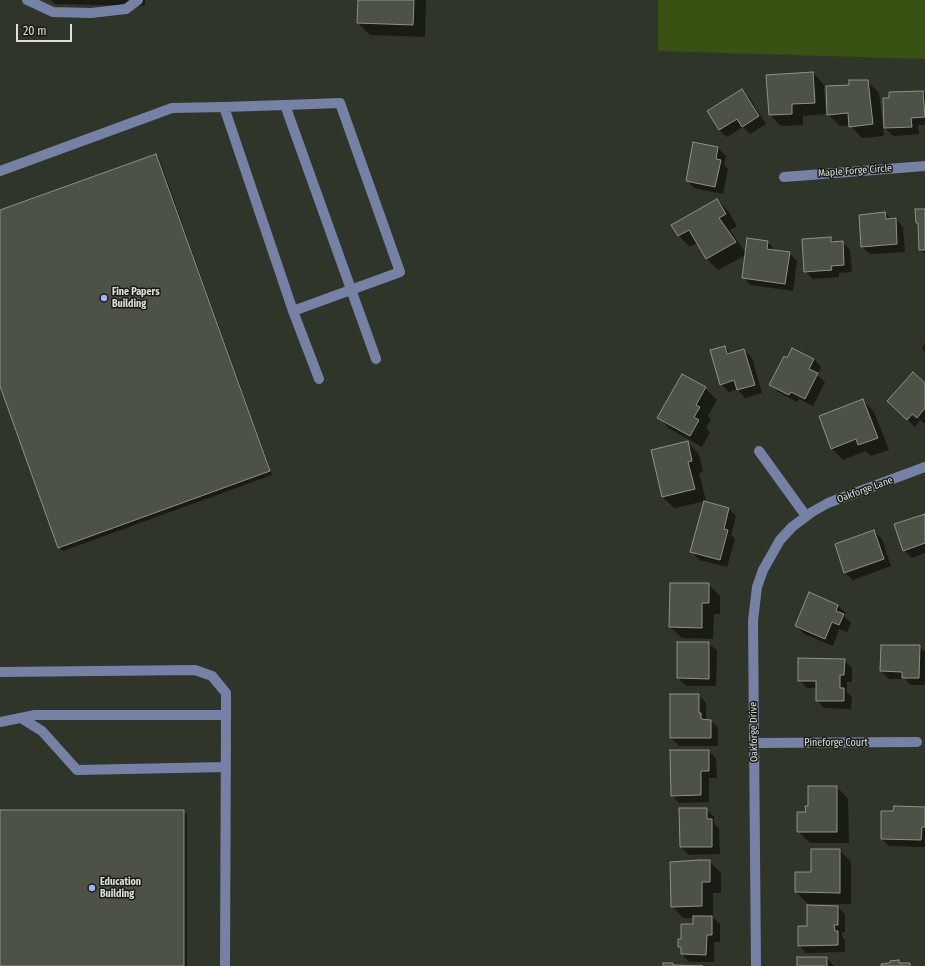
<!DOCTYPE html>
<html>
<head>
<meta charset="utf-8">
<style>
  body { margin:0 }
  #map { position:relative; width:925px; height:966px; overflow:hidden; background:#2f3529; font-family:"Fira Sans Condensed",sans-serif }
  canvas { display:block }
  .scale { position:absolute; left:16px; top:24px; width:56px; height:18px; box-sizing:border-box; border:2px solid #dce0d9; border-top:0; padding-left:5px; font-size:12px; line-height:14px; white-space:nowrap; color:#dce0d9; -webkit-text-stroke:3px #191b16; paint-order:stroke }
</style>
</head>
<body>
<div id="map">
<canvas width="925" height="966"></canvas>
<div class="scale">20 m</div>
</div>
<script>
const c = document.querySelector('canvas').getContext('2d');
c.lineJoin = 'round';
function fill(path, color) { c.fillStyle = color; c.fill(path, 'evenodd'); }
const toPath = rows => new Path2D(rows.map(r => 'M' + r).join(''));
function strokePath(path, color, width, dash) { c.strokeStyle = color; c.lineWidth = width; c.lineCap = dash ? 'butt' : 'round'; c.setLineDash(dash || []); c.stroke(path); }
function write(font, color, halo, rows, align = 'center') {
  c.font = font + ' "Fira Sans Condensed",sans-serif'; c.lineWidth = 3; c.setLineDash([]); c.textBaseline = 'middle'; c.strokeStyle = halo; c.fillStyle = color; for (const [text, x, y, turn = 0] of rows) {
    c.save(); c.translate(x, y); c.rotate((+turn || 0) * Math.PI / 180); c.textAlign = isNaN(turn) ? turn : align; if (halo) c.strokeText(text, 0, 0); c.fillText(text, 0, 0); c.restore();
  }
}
fill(toPath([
  [658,0,925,0,925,59,658,51]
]), '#375213');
fill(toPath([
  [51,0,145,0,145,6,55,4],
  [359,0,426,0,425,37,370,35,358,23],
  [813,73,824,85,826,114,803,116,803,125,781,126,770,115],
  [867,81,879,93,884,136,862,138,850,125,840,126,828,114,850,86],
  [742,90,749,97,766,124,750,134,743,127,727,137,719,130,708,111],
  [923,92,925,94,925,125,918,125,919,134,893,136,885,128,890,99],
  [694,144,718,148,726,156,724,165,728,169,723,194,694,188,687,180],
  [155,155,159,158,272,475,63,551,59,547,0,383,0,211],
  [717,200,728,211,737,226,730,230,746,253,768,242,775,251,789,253,797,261,793,291,750,285,743,277,746,255,718,270,707,259,697,243,690,247,678,235],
  [925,210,925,254,920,250,919,225,917,222],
  [885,213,891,219,896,219,903,227,905,252,870,254,862,247],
  [830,238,836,243,842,242,850,250,852,272,839,273,839,277,813,279,805,271],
  [925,343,925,352,922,348],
  [725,347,731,354,744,350,752,358,762,393,745,398,737,389,729,392,721,384],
  [788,359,814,359,821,367,817,375,825,382,813,406,799,399,797,402,778,392,771,385],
  [925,384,925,424,920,420,915,427,896,409],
  [705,388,717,400,708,416,711,419,706,428,710,432,702,447,670,429,658,417],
  [863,400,874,412,889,450,871,456,865,451,843,460,831,448],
  [687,442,699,454,703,472,699,473,706,501,674,508,663,497],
  [729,509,736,516,731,535,735,539,727,567,699,560,692,552],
  [925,515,925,553,912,558,904,550],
  [874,531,882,539,891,566,853,580,845,573],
  [708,584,720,596,720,614,714,614,713,639,682,638,670,627],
  [810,594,838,606,846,613,844,616,851,623,847,632,839,629,833,646,804,634,796,626],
  [678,643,709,643,717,651,716,686,686,686,678,678],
  [919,646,925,652,925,685,911,685,905,679,889,679,881,671],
  [844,660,852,668,852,682,847,682,847,692,852,697,851,709,824,708,817,700,817,688,807,688,799,680],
  [699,695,706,703,706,721,711,721,718,728,718,746,679,746,671,738],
  [709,751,716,759,717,778,709,778,709,802,679,803,672,795],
  [837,787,848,799,849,843,810,843,798,831,807,813],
  [925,808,925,847,889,846,882,839,894,812],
  [706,809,714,817,714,823,719,828,720,854,689,855,681,847],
  [0,811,183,811,187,814,187,966,0,966],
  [840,850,851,862,851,904,808,904,796,892,812,873],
  [709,861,721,873,721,893,713,893,713,918,720,924,720,942,714,942,714,962,689,962,682,954,682,949,679,946,694,925,694,918,683,918,672,906],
  [838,907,845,914,845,932,842,932,842,937,845,940,845,952,806,953,799,945,808,927],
  [827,958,834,966,798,966]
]), '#0007');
const building = toPath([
  [358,0,414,0,413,25,357,23,358,0],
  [813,72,815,103,792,104,792,114,769,115,766,75,813,72],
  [849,80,868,80,873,124,849,127,848,113,827,115,826,86,849,85,849,80],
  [742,89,759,116,742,127,737,119,719,130,707,111,742,89],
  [923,91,925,117,911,118,912,127,884,128,883,98,889,98,889,92,923,91],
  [693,142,718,147,716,159,721,160,715,187,686,181,693,142],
  [156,154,270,471,58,548,0,386,0,210,156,154],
  [717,199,726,214,719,218,736,242,706,259,689,230,678,236,671,225,717,199],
  [915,209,925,209,925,250,919,250,918,223,916,223,915,209],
  [885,212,886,219,896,218,897,244,861,247,859,215,885,212],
  [831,237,831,242,843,241,844,265,831,266,832,270,804,272,802,239,831,237],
  [747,238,768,241,767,249,790,252,785,284,742,278,747,238],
  [725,346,727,354,744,349,755,385,737,390,734,380,720,385,710,350,725,346],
  [792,348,814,359,809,369,818,373,805,399,791,392,789,395,769,385,784,356,787,358,792,348],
  [913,372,925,383,925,408,917,418,912,414,907,420,887,401,913,372],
  [682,374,706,387,696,405,700,407,694,417,699,420,690,436,657,418,682,374],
  [863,399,878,438,858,445,856,439,831,449,819,416,863,399],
  [688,441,692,461,688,462,695,489,662,497,651,450,688,441],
  [704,501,729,508,724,529,728,530,720,560,690,552,704,501],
  [925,514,925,543,903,551,894,524,925,514],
  [874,530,884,559,844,573,835,544,874,530],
  [670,583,709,583,709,603,702,603,702,628,669,627,670,583],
  [809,592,838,605,836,611,844,614,839,625,832,622,825,639,795,626,809,592],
  [677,642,709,642,709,679,677,678,677,642],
  [881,645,920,645,919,678,902,678,902,672,880,671,881,645],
  [798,658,845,659,844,675,840,675,840,688,844,688,844,701,816,701,816,681,798,681,798,658],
  [670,694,699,694,699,713,701,713,701,719,711,720,711,738,670,738,670,694],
  [670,750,709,750,709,771,701,771,701,795,671,796,670,750],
  [808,786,837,786,837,832,797,832,797,812,806,812,805,806,808,806,808,786],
  [894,806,925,807,925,827,922,827,921,840,881,839,881,811,893,811,894,806],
  [679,808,707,808,707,819,712,819,712,847,680,847,679,808],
  [0,810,184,810,184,966,0,966,0,810],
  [811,849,840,849,840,893,795,892,795,872,811,872,811,849],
  [699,860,710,860,710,882,702,882,702,906,671,907,670,862,699,860],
  [807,905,838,906,838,925,834,925,835,931,838,931,838,945,798,946,798,926,807,926,807,905],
  [693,916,712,916,712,935,707,935,706,955,681,954,681,947,678,947,678,939,681,939,681,924,693,924,693,916],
  [797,957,827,957,827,966,797,966,797,957],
  [899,960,899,963,910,963,910,966,881,966,881,964,890,963,890,961,899,960],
  [663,963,673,963,673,965,703,966,663,966,663,963]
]);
fill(building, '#4c5246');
strokePath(building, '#8c9385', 1);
strokePath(toPath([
  [27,0,53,12,91,13,126,9,138,0],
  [285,105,376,359],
  [0,171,172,108,224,107,285,105,340,103,400,272,293,311,224,107],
  [784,177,925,166],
  [293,311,319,379],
  [759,451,806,516],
  [0,672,195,670,212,676,226,693,226,715],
  [21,718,42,731,77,770,226,767],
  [0,722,35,715,226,715,225,966],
  [754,743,917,742],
  [756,966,753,621,757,587,763,570,780,540,792,527,812,512,828,503,925,467]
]), '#7682a5', 10);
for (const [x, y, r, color] of [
  [104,298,4,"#9cb4fd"],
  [92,888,4,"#9cb4fd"]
]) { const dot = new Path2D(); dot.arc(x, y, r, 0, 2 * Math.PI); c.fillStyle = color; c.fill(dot); strokePath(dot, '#191b16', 1.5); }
write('10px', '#dce0d9', '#191b16', [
  ["Maple Forge Circle",855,171,-4],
  ["Oakforge Lane",865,490,-20],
  ["Oakforge Drive",754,732,-91],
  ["Pineforge Court",836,743]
]);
write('bold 10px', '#dce0d9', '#191b16', [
  ["Fine Papers",112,292],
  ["Building",112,304],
  ["Education",100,882],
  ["Building",100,894]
], 'left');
</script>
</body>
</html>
